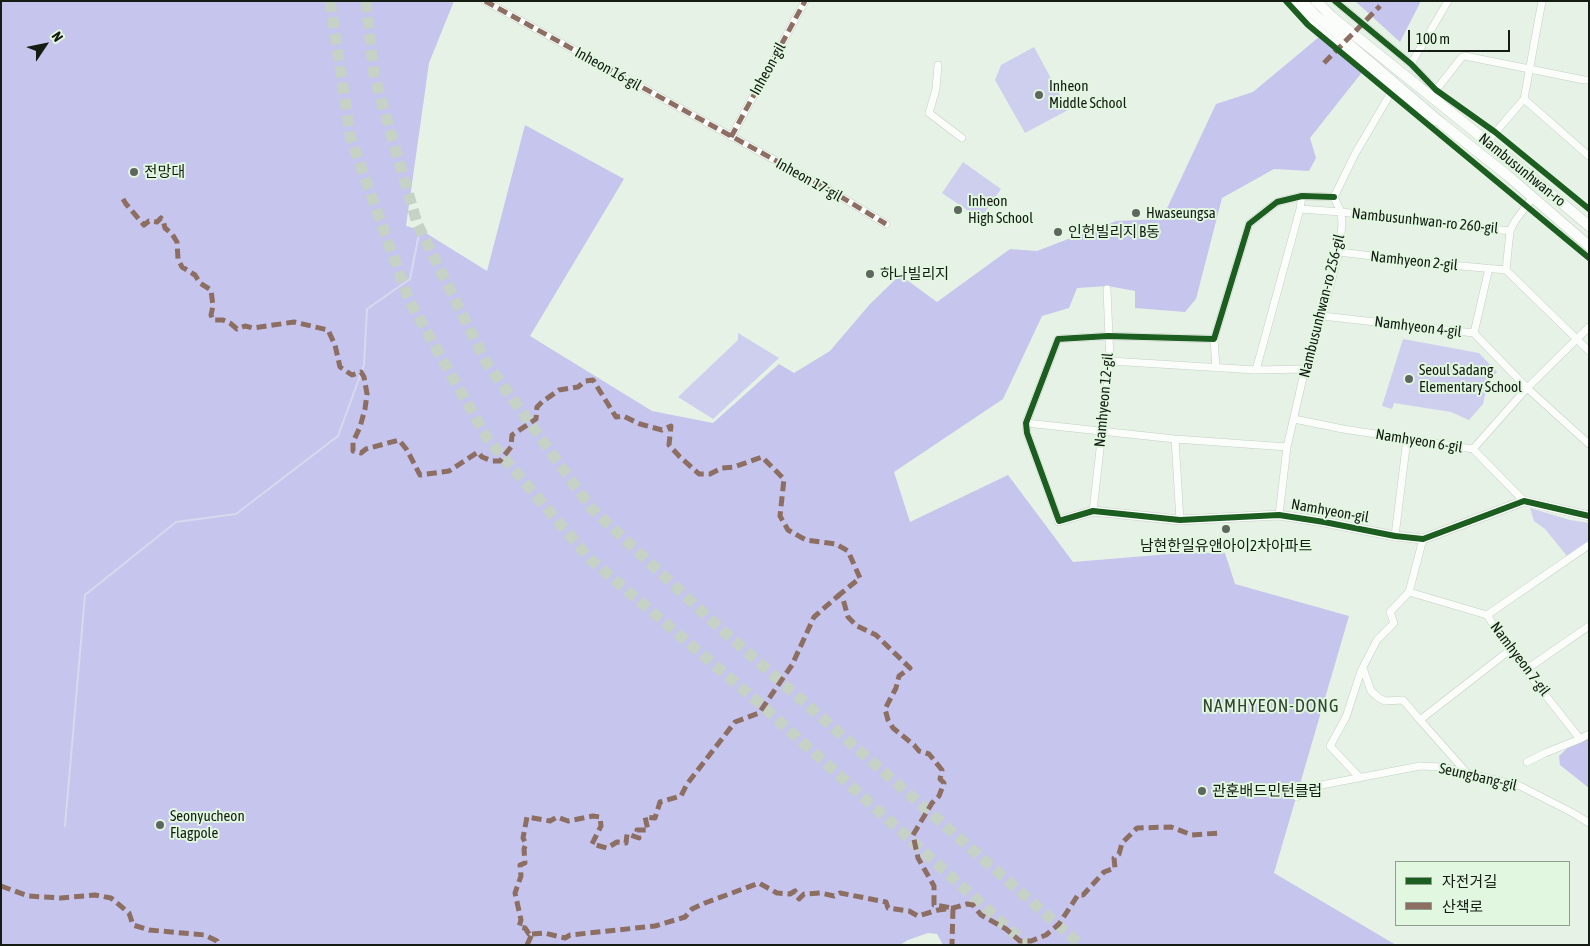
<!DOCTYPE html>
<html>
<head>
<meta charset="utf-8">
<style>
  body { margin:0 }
  #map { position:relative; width:1590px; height:946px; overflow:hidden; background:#e6f2e5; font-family:"Asap Condensed","Noto Sans KR",sans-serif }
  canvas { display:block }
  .frame { position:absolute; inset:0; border:2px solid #141c14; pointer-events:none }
  .legend { position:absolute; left:1395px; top:861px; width:175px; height:65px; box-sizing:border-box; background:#e1f7e0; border:1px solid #8f9f8e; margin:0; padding:6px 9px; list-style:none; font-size:15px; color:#141c14 }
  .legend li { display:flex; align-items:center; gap:10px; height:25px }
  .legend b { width:25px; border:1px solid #8f9f8e }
  .north { position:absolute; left:20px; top:20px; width:50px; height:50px; -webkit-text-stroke:4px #e1f7e0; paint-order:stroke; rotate:56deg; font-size:14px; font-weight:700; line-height:20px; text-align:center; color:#141c14 }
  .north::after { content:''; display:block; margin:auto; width:18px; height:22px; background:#141c14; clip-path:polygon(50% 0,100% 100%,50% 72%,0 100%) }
  .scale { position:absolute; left:1408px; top:30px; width:102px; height:22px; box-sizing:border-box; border:2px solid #141c14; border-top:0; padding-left:6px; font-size:15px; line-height:18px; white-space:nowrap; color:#141c14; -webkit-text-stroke:4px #e1f7e0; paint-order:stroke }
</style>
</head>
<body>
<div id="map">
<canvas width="1590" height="946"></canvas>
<div class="frame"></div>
<ul class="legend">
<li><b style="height:6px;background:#1b5e20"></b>자전거길</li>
<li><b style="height:6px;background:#8d6e63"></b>산책로</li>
</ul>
<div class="north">N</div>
<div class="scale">100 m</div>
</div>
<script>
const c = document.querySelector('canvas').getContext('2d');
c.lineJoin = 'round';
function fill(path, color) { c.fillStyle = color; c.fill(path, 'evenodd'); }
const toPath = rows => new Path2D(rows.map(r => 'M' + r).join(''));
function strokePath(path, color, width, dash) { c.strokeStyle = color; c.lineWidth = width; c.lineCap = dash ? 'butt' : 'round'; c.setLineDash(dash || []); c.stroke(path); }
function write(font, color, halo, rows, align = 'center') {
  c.font = font + ' "Asap Condensed","Noto Sans KR",sans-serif'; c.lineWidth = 4; c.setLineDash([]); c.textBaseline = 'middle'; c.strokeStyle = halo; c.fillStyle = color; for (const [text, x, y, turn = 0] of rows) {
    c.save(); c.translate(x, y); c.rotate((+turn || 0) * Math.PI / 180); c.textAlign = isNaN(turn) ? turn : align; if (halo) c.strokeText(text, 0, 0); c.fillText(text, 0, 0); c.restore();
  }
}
fill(toPath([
  [1034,47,1068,110,1025,133,995,80,1001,65],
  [963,162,1001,189,980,219,942,193],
  [738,333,779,358,713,419,678,397,738,340],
  [1403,339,1479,353,1497,372,1488,382,1483,404,1469,420,1451,412,1394,403,1392,409,1382,406],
  [1530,508,1570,520,1589,523,1589,542,1567,556,1545,529,1534,521]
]), '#cecfee');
fill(toPath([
  [1,1,454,1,429,63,406,226,421,230,487,271,525,125,624,179,530,336,652,411,713,423,779,364,794,373,830,351,870,304,900,275,937,302,1010,249,1037,251,1076,236,1089,233,1116,221,1162,219,1216,104,1253,92,1331,27,1363,71,1310,138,1316,158,1309,171,1274,169,1222,198,1196,299,1185,312,1135,308,1135,291,1108,286,1077,288,1069,308,1042,316,1003,399,894,472,910,522,1008,475,1073,562,1182,553,1225,553,1235,584,1349,616,1274,873,1396,945,943,945,937,934,928,933,908,940,900,945,1,945],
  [1355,1,1421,1,1400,42],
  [1589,734,1589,788,1560,765,1559,756,1574,742]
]), '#c6c5ed');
strokePath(toPath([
  [65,826,85,595,176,522,236,514,338,436,364,365,367,309,410,279,419,234]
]), '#d7daed', 2);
strokePath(toPath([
  [330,1,351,139,382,225,409,300,487,438,590,559,758,702,1027,945],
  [366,1,374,75,417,223,486,362,592,509,722,630,1081,945]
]), '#c6d2c6', 11, [11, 5.5]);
const minor = toPath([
  [485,1,833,192,886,224],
  [1291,1,1310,22,1424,119,1438,122],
  [1335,1,1411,64,1436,90,1442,104],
  [1411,64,1448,1],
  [938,65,936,89,929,113,962,138],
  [1436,90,1462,57,1465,56,1584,80,1589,80],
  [1524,99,1589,156],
  [731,137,805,1],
  [1488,141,1524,99,1542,1],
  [1300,209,1341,212,1510,231,1515,221,1533,197],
  [1339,252,1439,264,1506,270,1589,351],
  [1506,270,1510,231],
  [1322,316,1474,333,1527,388,1589,444],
  [1474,333,1489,268],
  [1214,339,1216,368],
  [1110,361,1256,370,1305,369],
  [1256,370,1300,209,1302,196],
  [1294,419,1343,429,1473,449,1524,501],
  [1026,423,1175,439,1287,447],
  [1175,439,1180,520],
  [1473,449,1527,388,1589,327],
  [1093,511,1110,361,1107,289],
  [1279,515,1287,447,1305,369,1322,316,1339,252,1342,224,1341,212,1334,197,1355,154,1392,91],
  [1059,521,1027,433,1026,423,1058,339,1108,336,1214,339,1249,224,1277,202,1302,196,1334,197],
  [1395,536,1407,439],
  [1423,539,1409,592,1487,615,1510,650,1580,739,1589,734],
  [1487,615,1589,545],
  [1527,669,1589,626],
  [1364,671,1371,691,1379,698,1385,701,1403,700,1420,720],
  [1527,762,1545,753,1580,739],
  [1466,772,1420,720,1510,650],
  [1360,778,1330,746,1346,717,1361,671,1377,640,1394,623,1390,612,1409,592],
  [1297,797,1311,787,1420,766,1442,767,1520,786,1573,813,1589,823]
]);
const tertiary = toPath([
  [1059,521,1093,511,1180,520,1279,515,1324,522,1395,536,1423,539,1524,501,1589,516]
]);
const primary = toPath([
  [1302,1,1315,15,1440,122,1507,175,1589,246],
  [1316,1,1332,17,1525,172,1589,226]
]);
strokePath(minor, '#c5cfc4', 8);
strokePath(tertiary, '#c5cfc4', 10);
strokePath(primary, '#c5cfc4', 11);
strokePath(minor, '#fbfdfb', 7);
strokePath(tertiary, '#fbfdfb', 9);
strokePath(primary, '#fbfdfb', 10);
strokePath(toPath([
  [485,1,833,192,886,224],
  [1324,63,1380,6],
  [731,137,805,1],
  [123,199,126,204,144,225,149,221,157,222,161,218,163,220,165,228,172,234,177,242,178,259,182,267,195,275,200,283,211,290,213,306,211,315,213,320,223,320,230,323,237,329,245,326,253,328,294,322,328,330,335,345,340,367,352,375,361,372,364,377,367,394,365,409,360,427,353,442,353,451,361,453,366,449,399,440,407,450,420,475,449,471,478,452,482,457,492,461,500,461,511,447,512,435,536,419,537,407,542,402,559,390,578,387,585,381,593,380,616,417,623,416,640,424,662,430,671,426,669,445,680,457,699,474,710,474,722,468,734,467,762,457,784,479,780,516,788,530,806,540,836,544,848,551,860,578,839,595,843,599,848,617,857,626,876,635,910,668,899,676,896,688,885,709,888,720,893,728,914,745,919,751,929,754,942,770,940,779,944,783,939,796,932,803,913,835,918,858,934,886,934,905,953,908,952,945],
  [1,886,28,896,61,898,95,895,111,898,129,913,133,925,149,930,205,935,217,941,218,945],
  [532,934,544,933,565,938,570,935,655,926,685,917,692,909,705,903,759,883,777,893,790,894,795,891,799,899,804,894,821,893,834,896,840,893,886,902,888,908,909,911,918,916,938,910,953,908,967,904,973,905,981,915,1006,929,1020,941,1031,941,1046,935,1059,924,1078,895,1083,895,1104,872,1115,868,1114,858,1119,854,1122,843,1137,828,1171,827,1192,835,1219,833],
  [527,945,532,934,529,934,525,928,519,927,521,920,515,893,521,876,520,865,525,863,524,849,526,844,523,838,527,817,550,821,557,817,568,821,593,816,600,817,601,826,592,844,607,848,617,842,626,843,627,834,639,838,637,830,648,830,645,817,655,818,660,802,681,796,687,784,735,722,759,713,792,665,814,617,839,595]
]), '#8d6e63', 5, [10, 5]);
strokePath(toPath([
  [1286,1,1308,25,1589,258],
  [1335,1,1411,64,1436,90,1495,132,1589,209],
  [1334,197,1302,196,1277,202,1249,224,1214,339,1108,336,1058,339,1026,423,1027,433,1059,521,1093,511,1180,520,1279,515,1324,522,1395,536,1423,539,1524,501,1589,516]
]), '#1b5e20', 6);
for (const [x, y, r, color] of [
  [1039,95,5,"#5e675d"],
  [134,172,5,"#5e675d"],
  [958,210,5,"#5e675d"],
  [1136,213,5,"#5e675d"],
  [1058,232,5,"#5e675d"],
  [870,274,5,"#5e675d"],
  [1409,379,5,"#5e675d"],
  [1226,529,5,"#5e675d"],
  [1202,791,5,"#5e675d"],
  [160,825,5,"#5e675d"]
]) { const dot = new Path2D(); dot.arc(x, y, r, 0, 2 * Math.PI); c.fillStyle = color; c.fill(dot); strokePath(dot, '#e1f7e0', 2); }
write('15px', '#141c14', '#e1f7e0', [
  ["Inheon 16-gil",608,69,29],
  ["Inheon-gil",768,69,-61],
  ["Nambusunhwan-ro",1522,170,39],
  ["Inheon 17-gil",809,180,29],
  ["Nambusunhwan-ro 260-gil",1425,221,6],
  ["Namhyeon 2-gil",1414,261,6],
  ["Nambusunhwan-ro 256-gil",1322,306,-76],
  ["Namhyeon 4-gil",1418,327,7],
  ["Namhyeon 12-gil",1104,400,-85],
  ["Namhyeon 6-gil",1419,441,9],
  ["Namhyeon-gil",1330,511,10],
  ["Namhyeon 7-gil",1520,659,53],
  ["Seungbang-gil",1478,777,13]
]);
write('15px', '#141c14', '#e1f7e0', [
  ["Inheon",1049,86],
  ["Middle School",1049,103],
  ["전망대",144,172],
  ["Inheon",968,201],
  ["High School",968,218],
  ["Hwaseungsa",1146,213],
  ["인헌빌리지 B동",1068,232],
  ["하나빌리지",880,274],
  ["Seoul Sadang",1419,370],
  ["Elementary School",1419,387],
  ["남현한일유앤아이2차아파트",1226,546,"center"],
  ["관훈배드민턴클럽",1212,791],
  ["Seonyucheon",170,816],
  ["Flagpole",170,833]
], 'left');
c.letterSpacing = '1px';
write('18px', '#324432', '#e1f7e0', [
  ["NAMHYEON-DONG",1271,706]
]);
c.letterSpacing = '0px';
</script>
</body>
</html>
